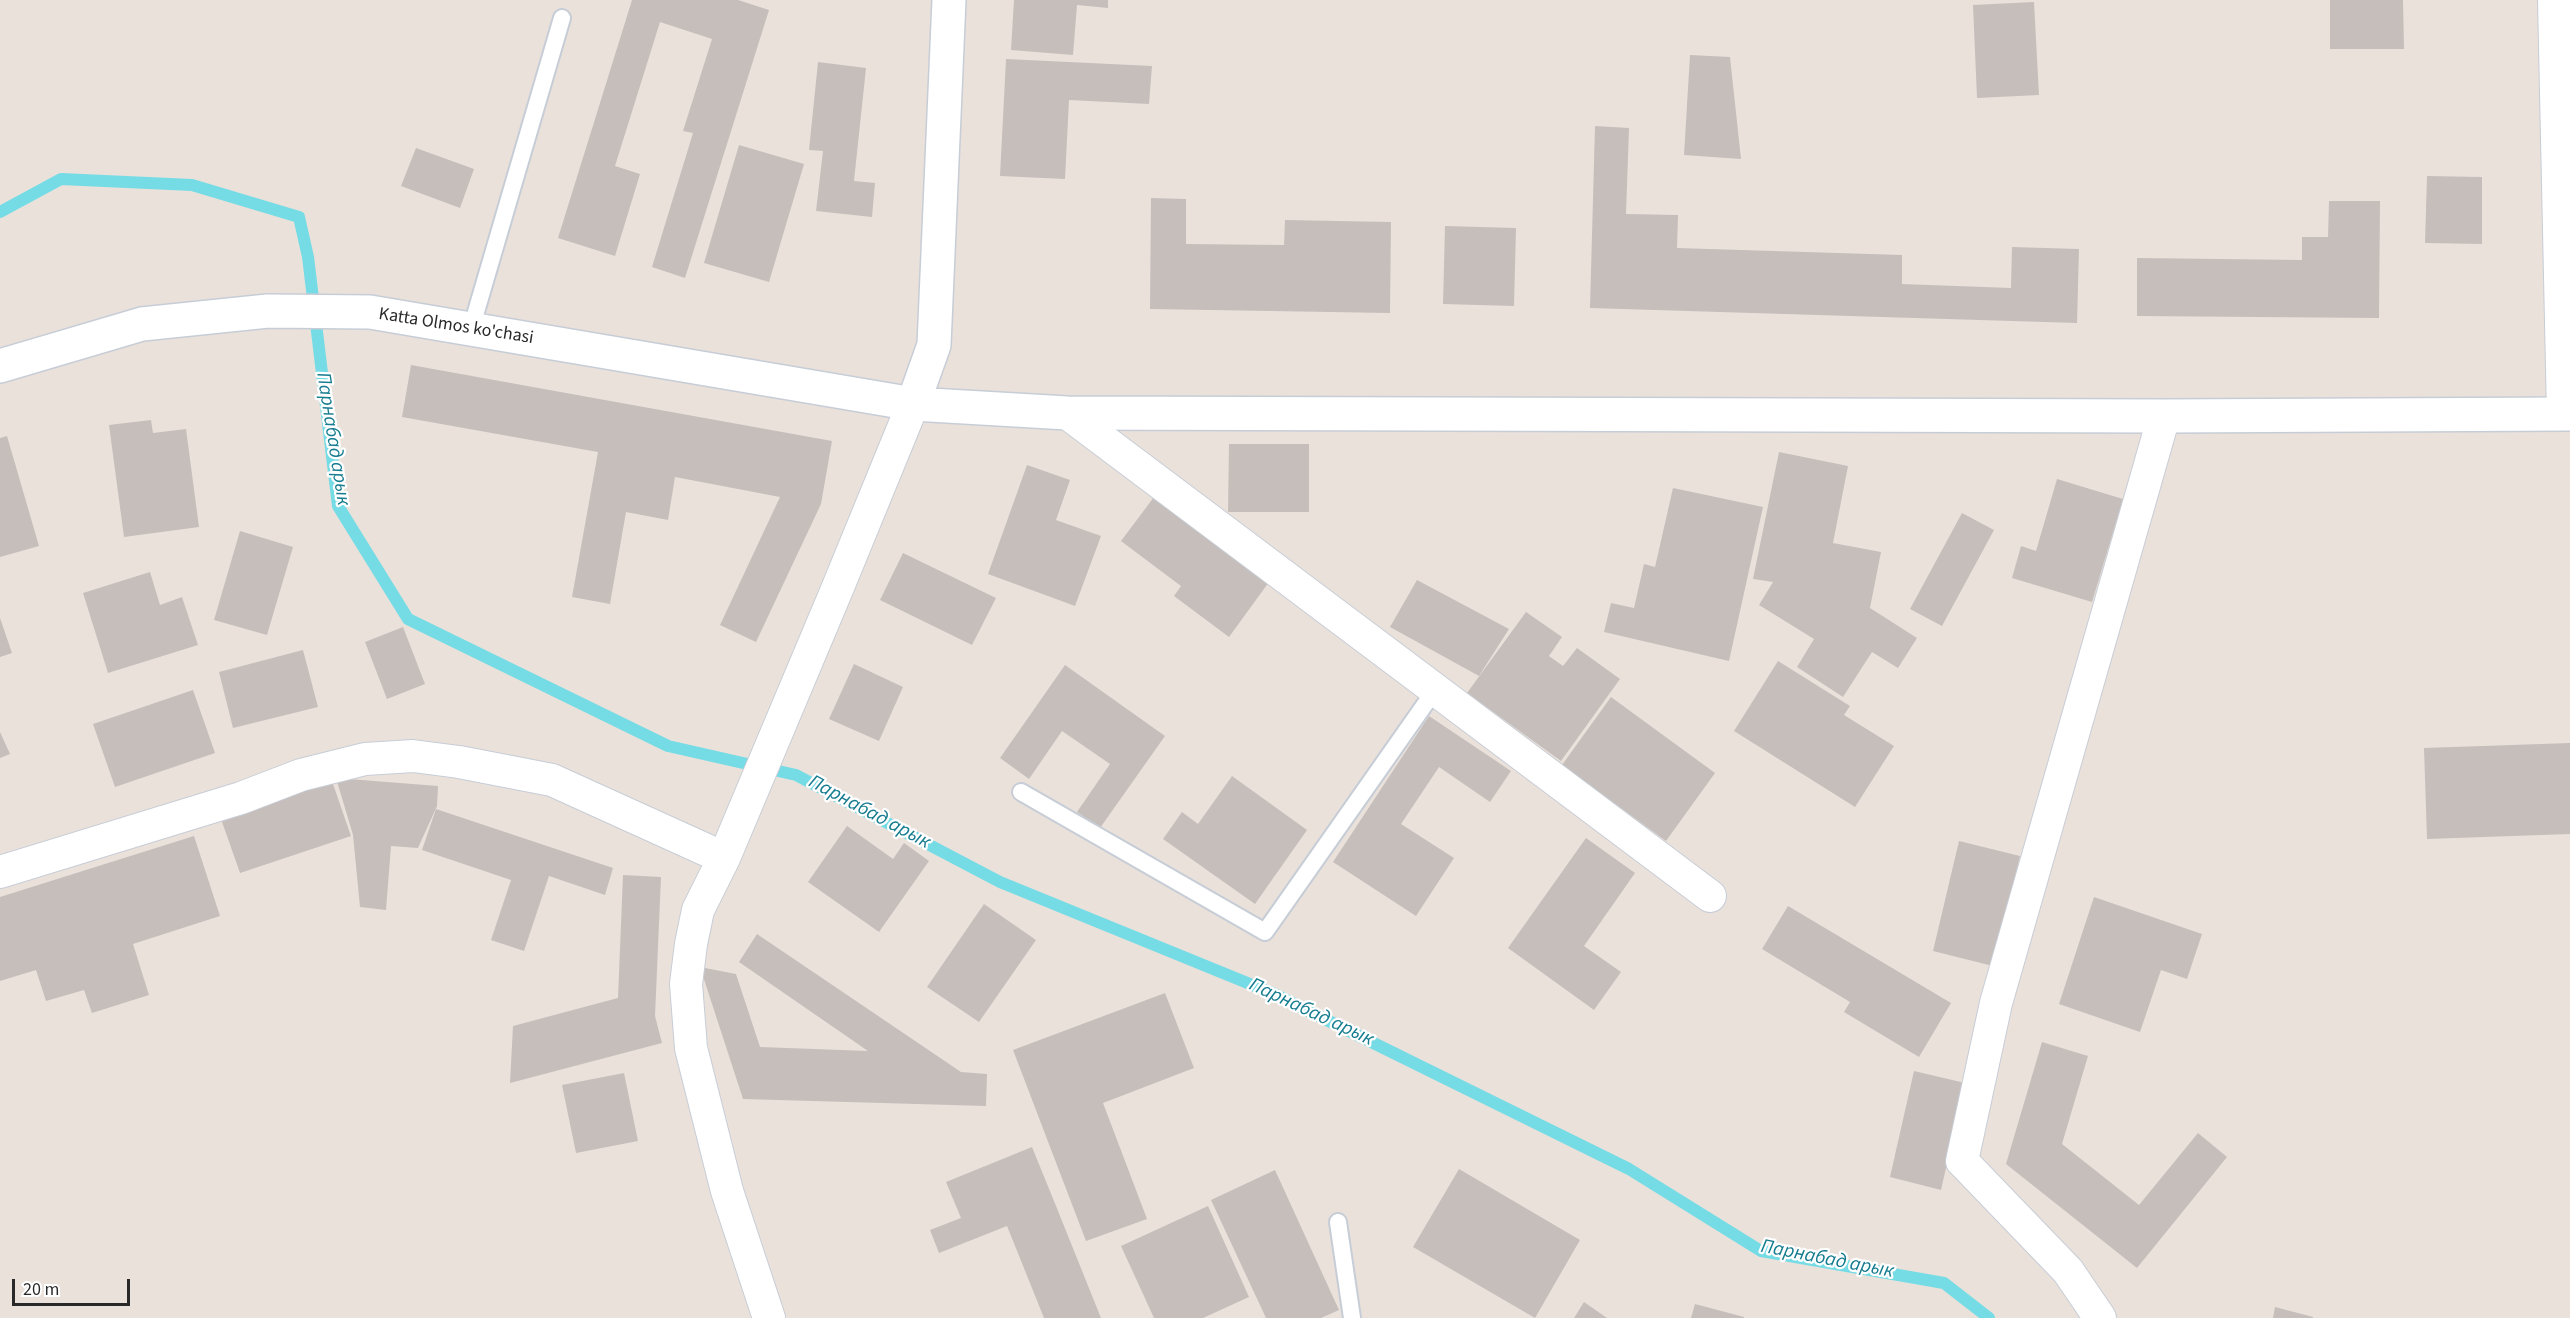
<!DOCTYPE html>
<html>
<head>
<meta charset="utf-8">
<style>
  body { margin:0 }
  #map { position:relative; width:2570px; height:1318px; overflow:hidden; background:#eae1db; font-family:"Source Sans 3",sans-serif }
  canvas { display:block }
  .scale { position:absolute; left:12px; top:1279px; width:118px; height:27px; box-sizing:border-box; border:3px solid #292929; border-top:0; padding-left:8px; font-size:18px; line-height:21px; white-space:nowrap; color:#292929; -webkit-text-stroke:4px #fff; paint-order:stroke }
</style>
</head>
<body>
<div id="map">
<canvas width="2570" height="1318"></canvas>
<div class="scale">20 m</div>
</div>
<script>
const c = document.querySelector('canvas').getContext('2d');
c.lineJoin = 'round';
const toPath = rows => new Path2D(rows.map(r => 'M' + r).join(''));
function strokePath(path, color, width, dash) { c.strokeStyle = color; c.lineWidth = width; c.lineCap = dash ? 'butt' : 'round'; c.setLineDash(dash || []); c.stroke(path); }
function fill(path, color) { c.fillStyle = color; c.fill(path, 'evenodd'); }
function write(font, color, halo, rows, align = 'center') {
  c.font = font + ' "Source Sans 3",sans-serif'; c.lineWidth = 4.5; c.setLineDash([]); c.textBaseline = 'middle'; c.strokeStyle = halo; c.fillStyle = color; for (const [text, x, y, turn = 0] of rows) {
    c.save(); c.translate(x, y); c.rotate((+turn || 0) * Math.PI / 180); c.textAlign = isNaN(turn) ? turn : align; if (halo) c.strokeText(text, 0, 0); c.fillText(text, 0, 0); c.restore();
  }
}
strokePath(toPath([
  [0,212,61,179,192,185,299,217,308,257,338,506,408,619,668,746,796,775,1000,882,1272,993,1629,1169,1761,1251,1944,1283,1989,1318]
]), '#75dce5', 12);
fill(toPath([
  [632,0,738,0,769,10,685,278,652,267,693,133,683,131,712,39,660,22,615,166,640,174,615,256,558,238],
  [1014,0,1108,0,1108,8,1077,5,1073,55,1011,50],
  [2330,0,2403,0,2404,49,2330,49],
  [2034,2,2039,95,1977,98,1973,5],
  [1690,55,1730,57,1741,159,1684,155],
  [1006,59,1152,66,1149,104,1069,100,1065,179,1000,176],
  [818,62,866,68,854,181,875,183,872,217,816,211,823,151,809,150],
  [1595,126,1629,128,1626,214,1678,215,1677,248,1902,255,1902,284,2011,288,2012,247,2079,249,2077,323,1590,308],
  [739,145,804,164,769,282,704,263],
  [416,148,474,169,460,208,401,186],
  [2427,176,2482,177,2482,244,2425,243],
  [1151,198,1186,199,1186,244,1284,245,1285,220,1391,222,1390,313,1150,309],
  [2329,201,2380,201,2379,318,2137,316,2137,258,2302,260,2302,237,2328,237],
  [1445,226,1516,228,1514,306,1443,304],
  [411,365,832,441,821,504,756,642,720,625,780,497,675,477,668,520,626,512,610,604,572,597,598,452,402,417],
  [151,420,153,433,186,429,199,527,124,537,109,425],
  [7,436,39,546,0,557,0,438],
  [1229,444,1309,444,1309,512,1228,512],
  [1779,452,1848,466,1833,543,1881,552,1870,608,1917,638,1898,668,1872,652,1843,697,1797,667,1814,639,1759,605,1773,582,1753,579],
  [1027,465,1070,480,1056,520,1101,536,1075,606,988,574],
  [2057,479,2123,499,2092,602,2012,578,2021,546,2036,551],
  [1673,488,1763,507,1729,661,1604,632,1611,603,1634,608,1644,564,1655,567],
  [1154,497,1269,582,1229,637,1174,596,1181,586,1121,541],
  [1962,513,1994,530,1942,626,1910,609],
  [240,531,293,547,267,635,214,620],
  [903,553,996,598,972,645,880,600],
  [150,572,160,605,182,597,198,645,108,673,83,593],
  [1417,580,1509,629,1479,676,1390,627],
  [1526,612,1562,637,1549,656,1563,666,1577,648,1620,679,1561,761,1467,693],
  [0,618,12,653,0,657],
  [403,627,425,684,387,699,365,642],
  [303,650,318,707,233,728,219,672],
  [1778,661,1850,706,1844,715,1894,746,1855,807,1734,731],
  [854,664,903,687,879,741,829,719],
  [1065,665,1165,736,1100,828,1077,812,1110,764,1062,731,1029,779,1000,758],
  [193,690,215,753,115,787,93,724],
  [1611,697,1715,773,1666,841,1562,765],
  [1429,716,1511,771,1490,802,1439,767,1401,824,1454,858,1416,916,1333,862],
  [0,732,10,754,0,758],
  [2570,743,2570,834,2427,839,2424,748],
  [1232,776,1307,830,1255,904,1163,839,1182,812,1198,824],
  [336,778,438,786,437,806,418,848,391,846,386,910,360,907,353,835],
  [332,781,351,836,240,873,221,819],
  [436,809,613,868,605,895,549,876,524,951,491,940,511,880,422,850],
  [847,826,893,859,904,843,929,861,879,932,808,882],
  [194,836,220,916,133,944,149,995,92,1013,84,990,46,1001,36,970,0,981,0,897],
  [1586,838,1635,873,1584,946,1621,972,1594,1010,1508,948],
  [1959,841,2020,856,1993,966,1933,951],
  [623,875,661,877,655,1016,662,1043,510,1083,513,1026,618,998],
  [2094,897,2202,934,2187,979,2161,970,2140,1032,2059,1004],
  [984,904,1036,940,979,1022,927,987],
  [1788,906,1951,1003,1919,1057,1844,1012,1850,1002,1762,949],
  [757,934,961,1072,987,1074,986,1106,743,1099,700,967,736,974,760,1047,868,1051,739,962],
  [1165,993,1194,1068,1103,1103,1147,1219,1086,1241,1013,1050],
  [2042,1042,2088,1056,2062,1144,2139,1205,2198,1133,2227,1157,2137,1268,2006,1164],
  [1914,1071,1965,1083,1941,1190,1890,1177],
  [624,1073,638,1141,576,1153,562,1085],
  [1032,1147,1056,1206,1101,1318,1044,1318,1007,1226,939,1253,930,1230,961,1218,946,1182],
  [1459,1169,1580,1240,1535,1318,1413,1247],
  [1275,1170,1339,1310,1321,1318,1266,1318,1211,1200],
  [1208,1206,1249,1297,1203,1318,1154,1318,1121,1246],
  [1584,1302,1607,1318,1574,1318],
  [1695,1304,1744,1317,1744,1318,1691,1318],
  [2275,1307,2313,1317,2313,1318,2273,1318]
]), '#c5bebb');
const lane = toPath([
  [471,329,562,18],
  [1021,792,1265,932,1435,690],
  [1338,1222,1352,1318]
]);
const street = toPath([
  [2554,0,2563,414],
  [1067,413,1710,896],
  [0,872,241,798,301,775,365,759,413,756,459,762,552,780,724,858],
  [769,1318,727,1191,691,1048,686,984,691,944,698,910,724,858,838,587,913,404],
  [2100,1318,2068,1271,1962,1161,1996,1003,2164,416]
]);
const secondary = toPath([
  [0,366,142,324,268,311,370,312,913,404,1067,413,2164,416,2570,414],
  [913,404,934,345,949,0]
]);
strokePath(lane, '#c7cdd6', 20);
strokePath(street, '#c7cdd6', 34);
strokePath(secondary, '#c7cdd6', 36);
strokePath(lane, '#fff', 16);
strokePath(street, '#fff', 32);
strokePath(secondary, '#fff', 33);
write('18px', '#292929', '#fff', [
  ["Katta Olmos ko'chasi",456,327,9]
]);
write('italic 20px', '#167c8f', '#fff', [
  ["Парнабад арык",332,439,81],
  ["Парнабад арык",869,813,28],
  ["Парнабад арык",1311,1013,25],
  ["Парнабад арык",1827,1260,11]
]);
</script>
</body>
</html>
